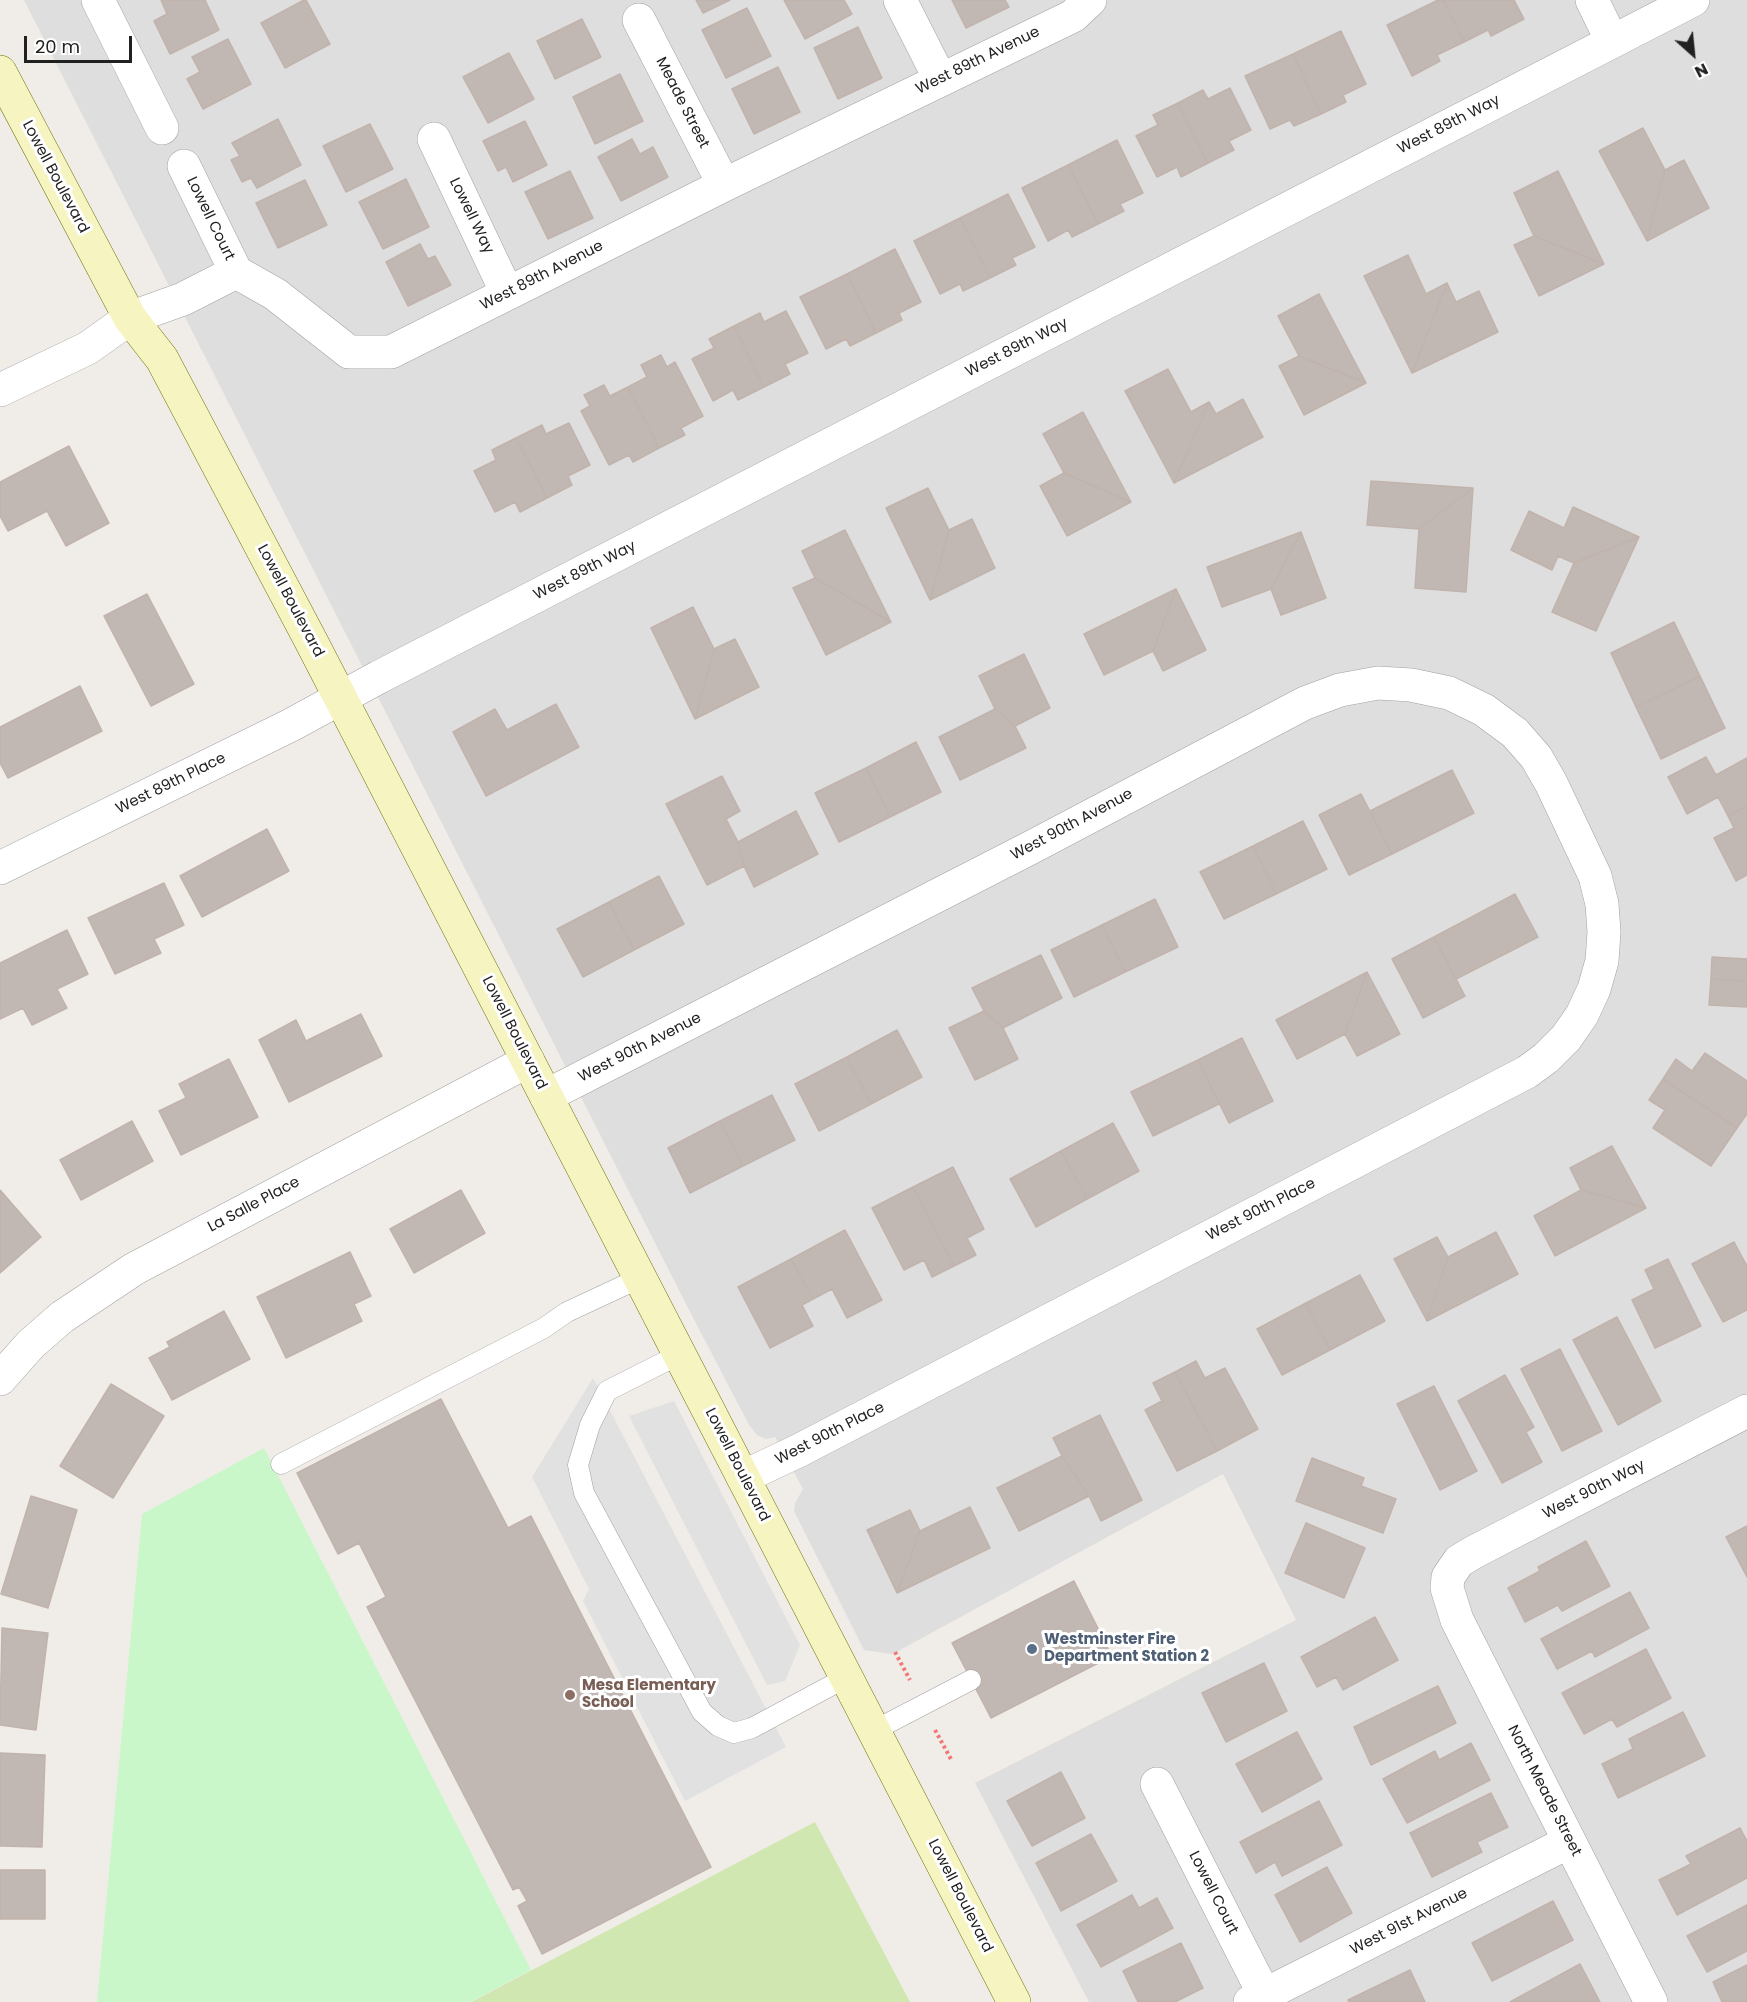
<!DOCTYPE html>
<html>
<head>
<meta charset="utf-8">
<style>
  body { margin:0 }
  #map { position:relative; width:1747px; height:2002px; overflow:hidden; background:#f0ede8; font-family:Poppins,sans-serif }
  canvas { display:block }
  .north { position:absolute; left:1663px; top:24px; width:60px; height:60px; -webkit-text-stroke:4px #fff; paint-order:stroke; rotate:153deg; font-size:16px; font-weight:700; line-height:24px; text-align:center; color:#212121 }
  .north::after { content:''; display:block; margin:auto; width:21px; height:27px; background:#212121; clip-path:polygon(50% 0,100% 100%,50% 72%,0 100%) }
  .scale { position:absolute; left:24px; top:36px; width:108px; height:27px; box-sizing:border-box; border:3px solid #212121; border-top:0; padding-left:8px; font-size:18px; line-height:21px; white-space:nowrap; color:#212121; -webkit-text-stroke:4px #fff; paint-order:stroke }
</style>
</head>
<body>
<div id="map">
<canvas width="1747" height="2002"></canvas>
<div class="north">N</div>
<div class="scale">20 m</div>
</div>
<script>
const c = document.querySelector('canvas').getContext('2d');
c.lineJoin = 'round';
function fill(path, color) { c.fillStyle = color; c.fill(path, 'evenodd'); }
const toPath = rows => new Path2D(rows.map(r => 'M' + r).join(''));
function strokePath(path, color, width, dash) { c.strokeStyle = color; c.lineWidth = width; c.lineCap = dash ? 'butt' : 'round'; c.setLineDash(dash || []); c.stroke(path); }
function write(font, color, halo, rows, align = 'center') {
  c.font = font + ' Poppins,sans-serif'; c.lineWidth = 6; c.setLineDash([]); c.textBaseline = 'middle'; c.strokeStyle = halo; c.fillStyle = color; for (const [text, x, y, turn = 0] of rows) {
    c.save(); c.translate(x, y); c.rotate((+turn || 0) * Math.PI / 180); c.textAlign = isNaN(turn) ? turn : align; if (halo) c.strokeText(text, 0, 0); c.fillText(text, 0, 0); c.restore();
  }
}
fill(toPath([
  [24,0,1747,0,1747,2002,1089,2002,975,1783,1296,1620,1223,1474,900,1650,892,1654,864,1650,794,1511,795,1503,803,1489,775,1437,766,1439,757,1435,749,1425,686,1304]
]), '#dfdede');
fill(toPath([
  [815,1822,910,2002,471,2002]
]), '#d1e7b1');
fill(toPath([
  [264,1448,531,1970,470,2002,97,2002,142,1514]
]), '#c9f7c9');
fill(toPath([
  [593,1378,786,1747,685,1801,583,1601,589,1589,532,1477],
  [674,1401,800,1645,785,1681,767,1685,629,1416]
]), '#e1e1e1');
const building = toPath([
  [161,0,205,0,219,30,170,54,154,21,167,14,161,0],
  [304,0,306,0,330,44,285,68,261,23,304,0],
  [696,0,730,0,703,13,696,0],
  [784,0,844,0,852,14,805,39,784,0],
  [952,0,1005,0,1009,7,966,28,952,0],
  [1438,0,1443,0,1464,42,1437,55,1440,61,1412,76,1387,25,1438,0],
  [1443,0,1514,0,1524,19,1491,36,1488,30,1464,42,1443,0],
  [747,8,771,56,726,78,702,30,747,8],
  [582,19,601,57,555,79,537,41,582,19],
  [858,27,882,78,838,99,814,48,858,27],
  [1341,31,1366,84,1343,95,1346,102,1321,114,1293,54,1341,31],
  [228,39,251,84,203,109,187,79,200,72,192,57,228,39],
  [509,53,534,99,488,123,463,77,509,53],
  [1293,54,1321,114,1294,126,1290,120,1270,129,1245,76,1293,54],
  [778,67,800,112,754,134,732,89,778,67],
  [620,74,643,121,595,144,573,97,620,74],
  [1230,88,1251,130,1229,141,1234,150,1208,163,1178,103,1203,90,1208,99,1230,88],
  [1178,103,1208,163,1181,177,1177,167,1157,177,1136,136,1158,125,1153,115,1178,103],
  [278,119,301,165,257,188,251,178,242,182,231,160,240,156,232,143,278,119],
  [525,121,547,165,513,182,506,167,498,171,483,141,525,121],
  [370,124,393,169,346,192,323,146,370,124],
  [1643,128,1665,170,1647,241,1599,151,1643,128],
  [632,139,640,154,653,147,668,177,621,201,598,157,632,139],
  [1117,140,1143,193,1120,204,1124,211,1098,224,1068,165,1117,140],
  [1684,160,1709,208,1647,241,1665,170,1684,160],
  [1068,165,1098,224,1072,237,1068,230,1048,241,1022,188,1068,165],
  [570,171,593,218,548,239,525,192,570,171],
  [1558,171,1604,264,1534,236,1514,193,1558,171],
  [406,179,429,227,383,249,359,202,406,179],
  [305,180,327,225,278,248,256,203,305,180],
  [1008,194,1035,247,1012,258,1016,265,990,278,960,218,1008,194],
  [960,218,990,278,963,291,960,284,940,294,914,241,960,218],
  [1534,236,1604,264,1539,296,1514,245,1534,236],
  [420,244,428,259,435,256,451,285,408,306,386,262,420,244],
  [895,249,921,302,899,313,902,320,876,333,847,274,895,249],
  [1408,255,1426,294,1447,283,1412,373,1364,276,1408,255],
  [847,274,876,333,850,346,846,339,826,349,800,297,847,274],
  [1447,283,1456,302,1479,291,1498,332,1412,373,1447,283],
  [1319,294,1366,383,1299,356,1278,316,1319,294],
  [786,311,808,353,785,364,790,374,764,387,734,326,760,313,764,322,786,311],
  [734,326,764,387,738,400,733,390,713,401,692,359,714,348,709,339,734,326],
  [661,355,667,367,675,362,703,416,681,428,685,435,659,448,628,387,647,377,641,365,661,355],
  [1299,356,1366,383,1304,415,1279,366,1299,356],
  [1168,369,1191,412,1209,402,1174,483,1125,391,1168,369],
  [604,385,610,396,628,387,659,448,633,462,629,455,609,465,581,411,590,406,584,395,604,385],
  [1243,399,1263,437,1174,483,1209,402,1216,414,1243,399],
  [1083,412,1131,502,1064,473,1043,434,1083,412],
  [569,423,590,465,568,476,572,485,547,498,516,438,542,425,546,434,569,423],
  [516,438,547,498,520,512,515,502,495,512,474,471,496,460,492,450,516,438],
  [69,446,109,523,66,546,47,511,8,531,0,516,0,482,69,446],
  [1064,473,1131,502,1067,536,1040,486,1064,473],
  [1371,481,1473,488,1419,529,1367,525,1371,481],
  [928,488,949,530,930,600,886,508,928,488],
  [1473,488,1466,592,1415,588,1419,529,1473,488],
  [1573,507,1639,537,1574,563,1558,556,1552,570,1511,550,1529,511,1564,528,1573,507],
  [972,519,995,568,930,600,949,530,972,519],
  [845,530,891,622,815,578,802,551,845,530],
  [1301,532,1271,589,1222,607,1207,567,1301,532],
  [1301,532,1326,598,1281,615,1271,589,1301,532],
  [1639,537,1596,631,1552,612,1574,563,1639,537],
  [815,578,891,622,826,655,793,588,815,578],
  [1176,589,1153,651,1104,675,1084,634,1176,589],
  [1176,589,1206,650,1163,671,1153,651,1176,589],
  [147,594,194,684,151,706,104,616,147,594],
  [693,607,714,649,695,719,651,628,693,607],
  [1674,622,1700,676,1636,707,1611,653,1674,622],
  [735,639,759,687,695,719,714,649,735,639],
  [1024,654,1050,708,1015,726,995,709,979,676,1024,654],
  [1700,676,1725,728,1661,759,1636,707,1700,676],
  [80,686,102,731,8,778,0,763,0,727,80,686],
  [556,704,579,747,486,796,453,732,495,709,507,730,556,704],
  [995,709,1015,726,1026,748,960,780,939,737,995,709],
  [916,742,941,792,890,817,866,768,916,742],
  [1706,757,1716,775,1747,758,1747,806,1728,816,1718,797,1687,814,1668,777,1706,757],
  [866,768,890,817,839,842,815,793,866,768],
  [1452,770,1474,813,1392,854,1370,811,1452,770],
  [722,776,740,811,726,819,738,842,744,866,707,885,666,804,722,776],
  [1361,794,1392,854,1349,875,1319,815,1361,794],
  [1747,806,1747,875,1736,881,1714,838,1734,828,1728,816,1747,806],
  [796,811,818,854,754,887,744,866,738,842,796,811],
  [1303,821,1327,869,1276,894,1253,846,1303,821],
  [267,829,289,871,202,917,180,876,267,829],
  [1253,846,1276,894,1224,919,1200,872,1253,846],
  [659,876,684,924,634,950,609,902,659,876],
  [164,883,184,925,154,939,161,953,115,974,88,918,164,883],
  [1515,894,1538,937,1456,979,1434,937,1515,894],
  [1155,899,1178,947,1125,972,1102,925,1155,899],
  [609,902,634,950,583,977,557,929,609,902],
  [1102,925,1125,972,1074,997,1051,950,1102,925],
  [67,930,88,974,57,989,67,1008,32,1025,23,1008,0,1019,0,963,67,930],
  [1434,937,1465,996,1423,1018,1392,959,1434,937],
  [1041,955,1062,998,1003,1028,984,1011,972,988,1041,955],
  [1712,957,1747,959,1747,981,1711,979,1712,957],
  [1367,972,1400,1034,1357,1056,1345,1034,1367,972],
  [1367,972,1345,1034,1297,1059,1276,1020,1367,972],
  [1711,979,1747,981,1747,1007,1709,1005,1711,979],
  [984,1011,1003,1028,1018,1059,975,1080,949,1028,984,1011],
  [361,1014,382,1056,289,1102,259,1040,296,1020,306,1041,361,1014],
  [897,1030,922,1077,871,1104,847,1057,897,1030],
  [1242,1038,1273,1101,1229,1123,1198,1060,1242,1038],
  [1705,1053,1747,1081,1747,1114,1737,1128,1663,1079,1676,1059,1692,1071,1705,1053],
  [847,1057,871,1104,819,1131,795,1084,847,1057],
  [229,1059,258,1117,181,1155,159,1111,186,1098,179,1084,229,1059],
  [1198,1060,1219,1104,1153,1136,1131,1092,1198,1060],
  [1663,1079,1737,1128,1711,1166,1653,1128,1665,1110,1649,1100,1663,1079],
  [772,1095,795,1140,743,1166,720,1121,772,1095],
  [132,1121,153,1161,81,1200,60,1160,132,1121],
  [720,1121,743,1166,690,1193,668,1148,720,1121],
  [1113,1123,1139,1171,1087,1199,1061,1151,1113,1123],
  [1612,1146,1646,1208,1581,1190,1570,1168,1612,1146],
  [1061,1151,1087,1199,1036,1227,1010,1179,1061,1151],
  [953,1167,984,1229,967,1238,976,1255,954,1266,913,1187,953,1167],
  [913,1187,954,1266,932,1277,924,1260,904,1270,872,1208,913,1187],
  [0,1190,41,1237,0,1273,0,1190],
  [461,1190,485,1233,414,1273,390,1229,461,1190],
  [1581,1190,1646,1208,1555,1256,1534,1216,1581,1190],
  [845,1230,882,1300,847,1318,832,1289,813,1299,791,1259,845,1230],
  [1496,1232,1518,1274,1427,1321,1448,1257,1496,1232],
  [1437,1237,1448,1257,1427,1321,1394,1259,1437,1237],
  [1734,1242,1747,1266,1747,1310,1723,1322,1692,1264,1734,1242],
  [350,1252,371,1296,354,1304,362,1321,286,1358,257,1297,350,1252],
  [791,1259,813,1299,802,1305,813,1326,770,1348,738,1287,791,1259],
  [1668,1259,1701,1326,1655,1348,1632,1300,1654,1289,1645,1270,1668,1259],
  [1360,1275,1385,1321,1330,1350,1306,1303,1360,1275],
  [1306,1303,1330,1350,1282,1375,1257,1329,1306,1303],
  [224,1311,250,1359,172,1400,149,1358,170,1347,167,1342,224,1311],
  [1617,1317,1661,1401,1618,1425,1573,1340,1617,1317],
  [1560,1349,1602,1431,1562,1451,1521,1369,1560,1349],
  [1196,1361,1205,1378,1225,1368,1258,1429,1217,1451,1175,1372,1196,1361],
  [1175,1372,1217,1451,1177,1471,1145,1410,1162,1401,1153,1383,1175,1372],
  [1505,1375,1534,1427,1526,1432,1542,1462,1502,1483,1458,1401,1505,1375],
  [111,1384,164,1416,113,1498,60,1466,111,1384],
  [1434,1386,1477,1471,1440,1490,1397,1404,1434,1386],
  [441,1399,508,1528,531,1516,711,1867,542,1954,518,1906,527,1901,519,1887,513,1890,367,1607,386,1597,359,1543,338,1554,297,1473,441,1399],
  [1100,1415,1142,1500,1101,1521,1089,1496,1062,1456,1053,1438,1100,1415],
  [1062,1456,1089,1496,1019,1531,997,1488,1062,1456],
  [1312,1458,1364,1478,1361,1486,1396,1499,1383,1533,1296,1501,1312,1458],
  [31,1496,77,1510,48,1608,1,1594,31,1496],
  [970,1507,990,1548,897,1593,920,1531,970,1507],
  [910,1510,920,1531,897,1593,867,1530,910,1510],
  [1306,1523,1365,1548,1344,1598,1285,1573,1306,1523],
  [1747,1526,1747,1577,1726,1537,1747,1526],
  [1586,1541,1610,1586,1562,1611,1558,1605,1525,1622,1508,1588,1540,1571,1538,1567,1586,1541],
  [1074,1581,1112,1656,991,1718,952,1643,1074,1581],
  [1630,1592,1649,1628,1595,1657,1592,1651,1557,1669,1541,1639,1630,1592],
  [1375,1617,1398,1660,1343,1690,1336,1677,1317,1687,1301,1657,1375,1617],
  [2,1628,48,1633,36,1730,0,1725,2,1628],
  [1646,1649,1671,1698,1617,1727,1612,1719,1584,1734,1562,1693,1646,1649],
  [1264,1663,1287,1711,1226,1742,1202,1693,1264,1663],
  [1438,1686,1456,1723,1371,1765,1354,1727,1438,1686],
  [1683,1712,1705,1756,1618,1798,1602,1764,1633,1749,1629,1739,1683,1712],
  [1297,1732,1322,1779,1262,1812,1236,1764,1297,1732],
  [1471,1743,1490,1780,1407,1823,1383,1779,1435,1751,1439,1760,1471,1743],
  [0,1753,45,1755,42,1847,0,1846,0,1753],
  [1061,1772,1085,1818,1032,1846,1007,1801,1061,1772],
  [1491,1793,1508,1827,1477,1842,1482,1852,1432,1877,1410,1833,1491,1793],
  [1319,1801,1342,1845,1282,1876,1275,1862,1256,1873,1240,1842,1319,1801],
  [1740,1828,1747,1841,1747,1878,1677,1915,1659,1880,1691,1864,1686,1856,1740,1828],
  [1091,1834,1117,1881,1061,1911,1036,1863,1091,1834],
  [1327,1867,1352,1913,1300,1942,1275,1895,1327,1867],
  [0,1870,45,1870,45,1919,0,1919,0,1870],
  [1132,1895,1139,1908,1157,1898,1173,1928,1101,1967,1077,1925,1132,1895],
  [1553,1901,1573,1940,1492,1981,1472,1943,1553,1901],
  [1747,1905,1747,1951,1707,1972,1687,1936,1747,1905],
  [1181,1943,1203,1988,1175,2002,1138,2002,1123,1971,1181,1943],
  [1580,1964,1600,2002,1510,2002,1580,1964],
  [1747,1965,1747,2002,1722,2002,1713,1982,1747,1965],
  [1410,1970,1425,2002,1349,2002,1348,2000,1410,1970]
]);
fill(building, '#c1b8b4');
strokePath(building, '#c1b3ab', 1.5);
const lane = toPath([
  [680,1354,607,1391,590,1425,578,1465,584,1493,702,1712,718,1726,734,1733,752,1728,847,1677],
  [281,1464,544,1328,567,1312,640,1278],
  [875,1730,971,1680]
]);
const street = toPath([
  [98,0,162,128],
  [900,0,940,79],
  [1592,0,1612,41],
  [639,20,724,185],
  [434,139,507,293],
  [184,166,236,272],
  [0,390,88,348,130,318,183,299,236,272,275,294,349,352,391,352,724,185,1073,16,1090,0],
  [0,868,291,725,379,677,1693,0],
  [546,1096,1030,848,1305,703,1340,690,1378,683,1411,685,1449,693,1484,710,1515,733,1536,757,1551,783,1595,876,1602,904,1604,932,1602,961,1594,989,1582,1015,1566,1038,1546,1058,1527,1072,798,1451,743,1477],
  [0,1379,31,1344,62,1317,134,1269,528,1061],
  [1157,1784,1268,2002],
  [1250,2002,1569,1842],
  [1651,2002,1457,1620,1447,1588,1448,1577,1459,1561,1474,1552,1747,1411]
]);
const secondary = toPath([
  [0,72,130,318,162,359,311,641,1014,2002]
]);
strokePath(lane, '#a2a2a2', 21);
strokePath(street, '#a2a2a2', 34);
strokePath(secondary, '#72740c', 34);
strokePath(toPath([
  [895,1652,910,1680],
  [935,1730,952,1761]
]), '#f27877', 4, [3, 3]);
strokePath(lane, '#fff', 20);
strokePath(street, '#fff', 33);
strokePath(secondary, '#f6f4c0', 33);
for (const [x, y, r, color] of [
  [1032,1649,6,"#5c6f8a"],
  [570,1695,6,"#8d6e63"]
]) { const dot = new Path2D(); dot.arc(x, y, r, 0, 2 * Math.PI); c.fillStyle = color; c.fill(dot); strokePath(dot, '#fff', 2); }
write('15px', '#212121', '#fff', [
  ["West 89th Avenue",978,61,-26],
  ["Meade Street",682,103,63],
  ["West 89th Way",1449,125,-27],
  ["Lowell Boulevard",55,177,62],
  ["Lowell Way",471,216,64],
  ["Lowell Court",210,219,64],
  ["West 89th Avenue",542,276,-27],
  ["West 89th Way",1017,348,-27],
  ["West 89th Way",585,571,-27],
  ["Lowell Boulevard",290,601,62],
  ["West 89th Place",171,784,-26],
  ["West 90th Avenue",1072,825,-28],
  ["Lowell Boulevard",514,1033,63],
  ["West 90th Avenue",640,1048,-27],
  ["La Salle Place",254,1205,-28],
  ["West 90th Place",1261,1210,-27],
  ["West 90th Place",830,1434,-27],
  ["Lowell Boulevard",737,1465,63],
  ["West 90th Way",1594,1490,-27],
  ["North Meade Street",1544,1791,63],
  ["Lowell Court",1213,1893,63],
  ["Lowell Boulevard",960,1896,63],
  ["West 91st Avenue",1409,1922,-27]
]);
write('bold 15px', '#4e5e75', '#fff', [
  ["Westminster Fire",1044,1640],
  ["Department Station 2",1044,1657]
], 'left');
write('bold 15px', '#785e54', '#fff', [
  ["Mesa Elementary",582,1686],
  ["School",582,1703]
], 'left');
</script>
</body>
</html>
